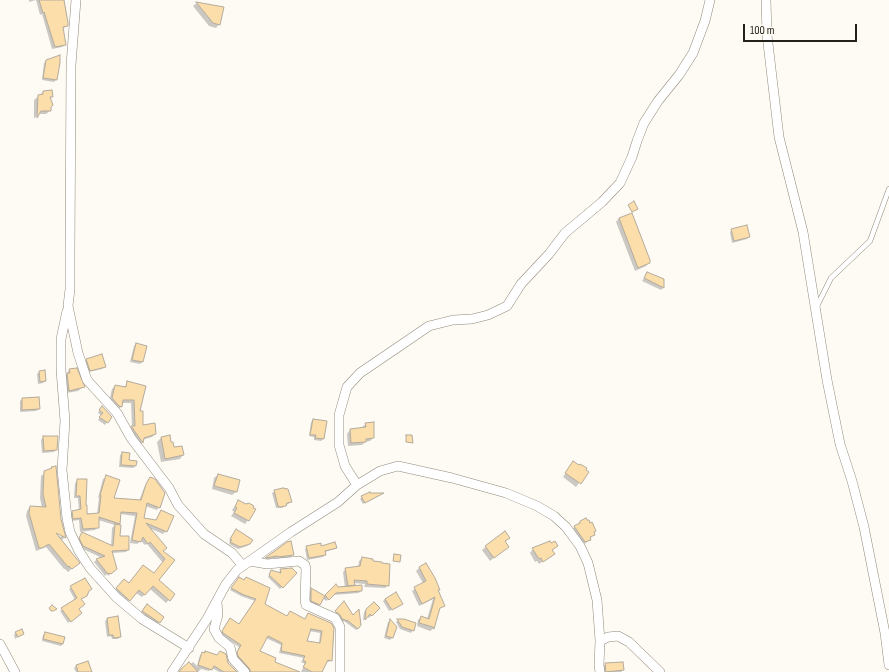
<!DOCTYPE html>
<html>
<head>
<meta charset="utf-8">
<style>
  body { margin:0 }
  #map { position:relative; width:889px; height:672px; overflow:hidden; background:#fefaf4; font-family:"Sofia Sans Condensed",sans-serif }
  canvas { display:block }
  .scale { position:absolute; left:743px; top:24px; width:114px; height:18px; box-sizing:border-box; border:2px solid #24211b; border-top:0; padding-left:5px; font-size:12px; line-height:14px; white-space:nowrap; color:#24211b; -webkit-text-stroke:3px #fefaf4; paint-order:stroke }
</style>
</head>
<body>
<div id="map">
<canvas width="889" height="672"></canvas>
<div class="scale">100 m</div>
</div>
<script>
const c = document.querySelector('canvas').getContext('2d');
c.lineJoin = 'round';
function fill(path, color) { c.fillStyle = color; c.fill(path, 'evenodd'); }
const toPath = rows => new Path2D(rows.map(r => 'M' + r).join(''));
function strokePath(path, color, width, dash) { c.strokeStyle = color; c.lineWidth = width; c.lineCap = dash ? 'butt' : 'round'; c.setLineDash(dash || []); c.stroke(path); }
fill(toPath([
  [29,0,63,0,67,26,62,29,65,45,62,47,52,49,42,14,40,15,36,0,29,2],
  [197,3,219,24,216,28,209,26,193,6],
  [46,61,56,80,54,82,42,80,44,63],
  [43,92,52,97,50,98,50,111,46,114,38,114,34,119,34,100],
  [619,218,649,262,646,266,635,271,616,222],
  [747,226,749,237,747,239,732,243,730,232,732,230],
  [647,273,663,279,663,288,661,290,642,281],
  [136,344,146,346,142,362,140,364,130,362,134,346],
  [87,359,105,366,102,369,88,372,85,362],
  [69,370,83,387,78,391,66,393,65,377],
  [44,371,45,381,43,383,38,384,37,374,39,372],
  [128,382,139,412,142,426,155,434,152,437,142,440,142,443,139,446,129,430,132,427,131,403,122,403,121,407,117,410,109,402,112,389,115,386,124,388],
  [38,398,39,409,36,411,20,412,20,401,22,399],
  [100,409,111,417,105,425,98,420,101,415,98,413],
  [313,420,323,439,321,441,314,440,314,437,309,436,311,422],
  [366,424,373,438,370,441,365,442,362,445,348,446,347,434,350,430,363,429,362,427],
  [43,437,56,450,54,452,42,453,41,440],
  [169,437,171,443,174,448,183,455,180,459,161,462,157,442,161,438],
  [123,453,128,460,136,461,135,466,133,468,119,467,120,455],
  [570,466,587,472,576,487,563,477],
  [52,468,55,468,60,519,65,537,61,541,75,566,68,572,65,569,64,569,46,547,36,551,26,516,27,511,30,507,42,508,40,498,41,476],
  [51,530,61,534,61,537,51,532],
  [218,475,236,492,232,495,212,489,214,478],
  [106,477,113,499,139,501,144,488,148,481,159,507,157,510,145,506,143,519,155,521,161,511,166,531,163,534,149,528,162,551,174,560,158,581,174,594,166,603,150,589,142,597,136,593,126,603,114,591,121,583,128,584,154,574,163,563,147,544,145,545,141,541,137,544,130,543,135,516,120,514,119,523,117,525,119,537,128,550,126,552,112,553,113,572,108,576,107,574,105,576,94,562,96,560,102,558,81,548,77,541,82,534,111,547,112,528,115,525,98,520,98,527,95,530,80,532,79,520,71,521,70,514,73,512,79,511,78,498,74,498,75,483,78,480,87,515,97,514,99,498,98,498,103,479],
  [275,491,291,502,282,508,276,508,272,493],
  [382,494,363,504,360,499,362,497],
  [238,501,248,520,245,524,231,516,234,512,232,510],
  [580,522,595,531,593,533,594,534,586,543,581,545,571,530],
  [236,530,250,543,247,546,238,549,229,544,230,542,229,541],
  [504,532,509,538,504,542,504,550,490,561,482,550],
  [288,543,293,555,290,558,275,560,274,558,264,560],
  [551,544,557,546,552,551,554,554,539,564,537,561,535,562,530,553,533,549],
  [307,547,336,547,334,549,325,552,325,555,323,557,307,560,305,549],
  [362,558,388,585,385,588,364,587,365,584,354,583,351,587,361,590,359,593,333,595,326,601,323,598,317,606,310,603,310,591,312,589,324,597,336,586,338,588,345,588,343,572,346,569,358,567,359,561],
  [419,568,439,589,437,591,444,605,439,609,433,629,430,631,417,626,418,620,421,617,427,619,433,599,419,606,412,591,423,583,416,571],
  [281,570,296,573,280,589,268,577,271,571,279,574,279,572],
  [246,578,264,605,287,617,304,620,308,614,330,623,331,660,329,662,326,662,320,672,301,672,305,664,301,662,304,658,279,653,281,645,266,638,259,651,273,662,298,672,248,672,237,658,236,655,239,647,220,634,228,622,238,625,255,601,241,596,230,590,237,581,244,580],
  [309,631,320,633,319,644,306,642],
  [85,579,91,589,81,599,78,609,78,615,68,623,60,611,75,600,69,589],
  [385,599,399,606,389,611,383,601],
  [344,603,358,628,356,630,344,621,343,623,334,614],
  [373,603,378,608,369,618,367,616,363,621,364,612],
  [145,607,159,622,157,625,140,613],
  [117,617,120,636,118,639,112,639,111,636,107,637,105,621,107,619],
  [398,620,404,620,413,630,411,633,400,629,396,622],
  [390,621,392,638,390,640,384,638,388,622],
  [16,632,23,634,15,639,14,635],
  [45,633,63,644,61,646,42,641,43,635],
  [203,653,235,672,219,672,212,668,209,671,201,669,198,672,180,672,193,662,197,666,200,655],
  [606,664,623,670,621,672,603,672,603,666],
  [76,666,91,672,76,672,74,668]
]), '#0003');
const building = toPath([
  [39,0,64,0,68,23,68,26,63,27,66,45,55,47,44,12,43,13,39,0],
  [196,2,224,7,220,25,213,23,196,2],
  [60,55,60,63,57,80,43,78,46,60,60,55],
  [52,90,53,97,50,97,53,105,51,107,51,111,41,111,37,118,38,95,43,94,43,91,52,90],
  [634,201,638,209,632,212,628,205,634,201],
  [632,213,650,260,650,263,638,268,619,218,632,213],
  [747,225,750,237,734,241,731,229,747,225],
  [647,272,664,279,664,288,644,278,647,272],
  [136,343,147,346,143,362,132,360,136,343],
  [102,354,106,367,90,371,86,359,102,354],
  [77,368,85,387,69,391,67,373,70,373,69,369,77,368],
  [45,370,46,381,40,382,39,371,45,370],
  [127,381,146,386,140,411,143,411,143,425,155,423,156,434,144,438,143,443,131,426,135,426,134,400,123,400,122,407,119,406,112,398,115,385,126,387,127,381],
  [39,397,40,409,22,410,22,398,39,397],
  [102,406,112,417,108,423,99,417,103,413,99,410,102,406],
  [313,419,327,421,324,439,315,438,316,435,310,435,313,419],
  [374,422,374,438,366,439,366,442,351,443,350,429,366,427,365,423,374,422],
  [170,435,171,442,173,442,174,447,182,446,184,455,165,459,161,437,170,435],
  [406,435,412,435,413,443,406,442,406,435],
  [43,436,58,436,57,450,44,451,43,436],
  [122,452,130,453,129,460,137,461,136,466,121,465,122,452],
  [573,461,579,465,580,464,587,468,586,470,589,472,581,484,565,473,573,461],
  [56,466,61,519,66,538,56,533,80,563,72,569,69,566,68,567,49,544,42,548,39,548,29,513,30,506,46,507,43,494,44,471,52,468,51,467,56,466],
  [218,474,240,480,237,492,214,486,218,474],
  [106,475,120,480,114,498,141,500,146,484,150,477,155,479,165,493,160,508,147,503,144,518,156,520,161,510,174,516,167,532,146,523,167,548,163,551,175,560,159,580,175,594,170,601,153,586,145,595,139,590,130,601,116,588,124,579,129,583,143,565,154,573,165,559,150,542,148,544,143,537,141,542,132,540,137,513,121,512,120,524,99,517,99,528,83,529,81,518,73,519,72,511,81,509,80,496,76,496,77,479,87,479,86,505,87,505,87,514,99,513,101,495,100,495,106,475],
  [283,488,288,489,292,502,287,503,286,506,280,507,278,506,274,490,283,488],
  [370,492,370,493,384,493,365,503,361,496,370,492],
  [238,500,246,504,249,503,254,506,253,508,256,509,249,521,234,513,237,508,235,507,238,500],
  [586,518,587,520,589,520,590,523,592,522,596,531,594,532,595,535,590,537,591,540,585,542,574,526,580,523,580,521,586,518],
  [115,524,121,525,120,536,129,536,129,550,112,551,117,569,111,574,110,573,108,574,96,559,105,556,83,546,79,538,82,532,113,546,115,524],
  [236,529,253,540,250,544,240,547,230,542,232,540,230,539,236,529],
  [505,531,510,538,505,541,509,547,494,558,485,546,505,531],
  [291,541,294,555,278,557,278,556,265,558,287,542,291,541],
  [550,541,551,543,555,541,558,546,552,550,555,554,543,562,541,558,539,559,532,548,550,541],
  [335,542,337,548,325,551,326,555,309,558,306,546,321,543,321,546,335,542],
  [394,554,401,555,400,562,393,561,394,554],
  [362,557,373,559,373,561,382,562,382,563,390,564,389,586,367,584,367,581,354,580,355,585,348,586,345,568,360,566,362,557],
  [426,563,435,578,440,590,438,590,445,606,440,608,434,629,433,627,419,623,421,616,429,619,435,597,422,604,414,587,426,581,419,567,426,563],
  [292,568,297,573,283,588,269,575,271,570,281,573,280,569,292,568],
  [239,577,244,580,246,577,270,588,265,604,287,616,290,611,305,619,308,613,331,623,334,628,332,661,328,660,322,672,312,672,303,667,306,662,303,660,305,656,281,651,282,643,268,636,260,651,276,658,275,662,300,672,251,672,249,668,238,656,237,652,241,645,223,633,222,631,230,618,239,624,256,599,244,595,231,588,239,577],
  [311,629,322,631,320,643,307,641,311,629],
  [85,578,92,589,89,591,87,596,81,599,85,604,79,609,82,613,71,622,61,608,77,598,70,586,85,578],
  [336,584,338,587,362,585,362,591,336,593,329,600,325,595,336,584],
  [311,588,325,596,320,605,311,601,311,588],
  [396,592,403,604,392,610,385,599,396,592],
  [344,601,353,615,359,609,361,625,358,629,347,620,346,621,344,619,343,620,340,615,335,611,344,601],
  [374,602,380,608,372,616,370,614,365,620,366,609,374,602],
  [147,604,164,617,160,623,142,611,147,604],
  [52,605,57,609,53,611,51,611,49,608,52,605],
  [118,616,121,637,114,638,113,635,109,635,107,618,118,616],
  [390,619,397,627,393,638,386,636,390,619],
  [397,619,404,619,416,623,414,631,402,627,397,619],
  [22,629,24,634,18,637,15,632,22,629],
  [45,632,65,637,63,644,43,639,45,632],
  [205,651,217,655,220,651,226,654,228,663,237,672,224,672,214,666,212,670,198,665,202,652,205,653,205,651],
  [88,661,92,672,78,672,76,665,88,661],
  [189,662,198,672,179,672,181,669,189,662],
  [623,662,624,670,606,672,605,663,623,662]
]);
fill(building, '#fbdeaa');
strokePath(building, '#b4ab9c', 1);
const lane = toPath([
  [817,306,831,278,870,241,889,189]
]);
const street = toPath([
  [76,0,71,65,70,252,70,289,68,306,78,353,87,380,117,413,131,438,169,488,178,505,204,534,232,553,243,566],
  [766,0,767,35,779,137,803,232,827,380,840,444,852,481,864,527,885,633,889,665],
  [67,311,61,339,61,370,65,421,62,470,67,518,70,532,79,551,90,568,116,597,142,619,189,648],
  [357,485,345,466,339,445,339,415,347,387,360,373,429,326,453,320,472,319,488,315,507,306,521,284,549,254,565,233,602,202,620,183,632,157,637,141,644,123,658,101,679,75,693,53,705,21,710,0],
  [250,561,267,564,299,561,305,565,306,569,305,600,306,605,335,618,340,627,340,672],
  [217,602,218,615,214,629,219,638,230,647,233,659,245,672],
  [600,641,608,637,618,636,629,642,660,672],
  [0,644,15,672],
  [172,672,207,619,226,584,237,570,291,532,338,502,357,485,380,471,398,466,452,478,506,493,537,506,554,516,566,527,580,546,588,563,597,600,600,641,599,665,600,672]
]);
strokePath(lane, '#91897a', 5.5);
strokePath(street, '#91897a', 10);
strokePath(lane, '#fff', 4.5);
strokePath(street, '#fff', 9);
</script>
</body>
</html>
